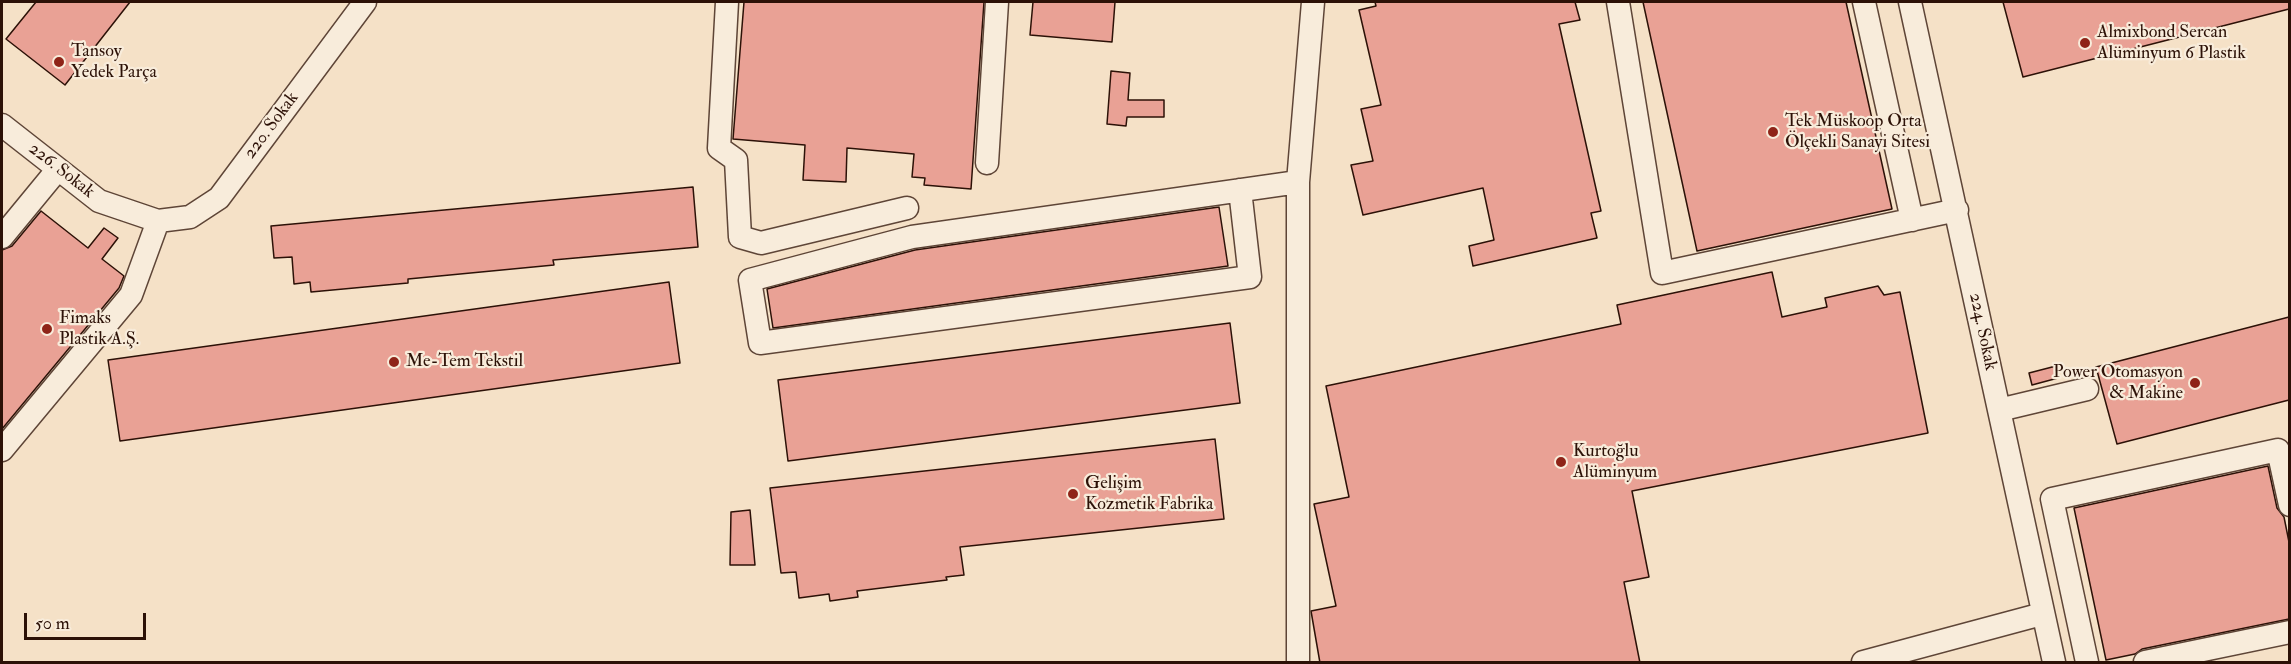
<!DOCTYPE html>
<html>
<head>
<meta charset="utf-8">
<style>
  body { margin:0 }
  #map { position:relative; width:2291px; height:664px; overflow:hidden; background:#f5e1c7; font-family:"IM FELL Double Pica",serif }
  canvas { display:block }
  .frame { position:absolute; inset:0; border:3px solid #2c1107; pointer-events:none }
  .scale { position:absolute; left:24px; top:613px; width:122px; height:27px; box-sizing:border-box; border:3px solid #2c1107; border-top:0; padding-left:8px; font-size:18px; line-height:21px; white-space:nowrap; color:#2c1107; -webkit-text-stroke:4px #f8ecdb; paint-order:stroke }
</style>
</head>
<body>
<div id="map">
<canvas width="2291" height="664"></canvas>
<div class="frame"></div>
<div class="scale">50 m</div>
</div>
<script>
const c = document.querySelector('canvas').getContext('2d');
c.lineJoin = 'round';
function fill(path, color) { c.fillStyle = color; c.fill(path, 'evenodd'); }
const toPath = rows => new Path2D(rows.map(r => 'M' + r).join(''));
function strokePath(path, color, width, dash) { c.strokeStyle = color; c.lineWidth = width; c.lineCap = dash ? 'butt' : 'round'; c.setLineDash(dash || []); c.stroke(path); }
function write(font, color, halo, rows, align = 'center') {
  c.font = font + ' "IM FELL Double Pica",serif'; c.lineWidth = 4.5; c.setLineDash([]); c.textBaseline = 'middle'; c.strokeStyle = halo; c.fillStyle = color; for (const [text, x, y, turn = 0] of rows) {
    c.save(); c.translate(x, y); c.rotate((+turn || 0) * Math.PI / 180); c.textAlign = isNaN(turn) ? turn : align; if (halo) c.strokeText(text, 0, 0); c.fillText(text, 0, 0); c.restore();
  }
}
const building = toPath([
  [36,2,130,2,65,85,6,39,36,2],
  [744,2,984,2,971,189,924,185,925,178,912,177,914,154,847,148,846,182,803,180,805,145,733,139,744,2],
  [1033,2,1115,2,1112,42,1030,35,1033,2],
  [1375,2,1575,2,1580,20,1559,24,1601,211,1591,213,1597,238,1473,266,1469,246,1494,240,1483,188,1363,215,1351,165,1373,161,1361,109,1381,105,1359,10,1376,6,1375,2],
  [1643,2,1846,2,1892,209,1697,251,1643,2],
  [2003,2,2289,2,2289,9,2023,77,2003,2],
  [1111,71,1130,73,1128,100,1164,100,1164,117,1127,117,1126,126,1107,124,1111,71],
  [693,187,698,247,553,260,554,265,408,279,408,283,311,292,310,282,294,284,292,257,274,258,271,226,693,187],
  [1219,207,1228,266,773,328,767,289,915,250,1219,207],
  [41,211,88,248,104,228,118,238,102,259,124,276,119,288,2,429,2,250,12,246,41,211],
  [1772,272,1782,317,1827,307,1825,298,1878,286,1884,295,1900,292,1928,433,1632,491,1649,577,1624,582,1640,663,1320,663,1311,611,1336,606,1314,504,1349,497,1326,386,1621,324,1617,305,1772,272],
  [669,282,680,363,120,441,108,360,669,282],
  [2289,317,2289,400,2117,444,2096,367,2289,317],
  [1230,323,1240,403,788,461,778,380,1230,323],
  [2056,366,2058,378,2032,385,2029,373,2056,366],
  [1215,439,1224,519,960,547,964,575,946,577,947,580,857,591,858,597,830,601,829,594,799,598,796,572,781,573,770,488,1215,439],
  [2268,466,2277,508,2284,517,2289,542,2289,619,2142,649,2135,654,2106,660,2074,508,2268,466],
  [750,510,755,565,730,565,731,512,750,510]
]);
fill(building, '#e9a195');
strokePath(building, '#2c1107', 1.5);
const minor = toPath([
  [727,2,719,148,736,160,740,237,761,243,907,208],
  [1618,2,1662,273,1957,210],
  [1864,2,1912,220],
  [1910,2,2054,662],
  [2,125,99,201,158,221,190,217,219,198,365,2],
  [987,163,997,2],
  [1240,190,1250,277,760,343,750,280,912,237,1298,182],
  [2,237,58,169],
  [1999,410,2087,389],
  [2,450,131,295,158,221],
  [1298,662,1298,182,1313,2],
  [1863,662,2042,614],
  [2087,662,2052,499,2278,450,2290,505],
  [2145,662,2290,632]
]);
strokePath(minor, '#5e4537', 25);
strokePath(minor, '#f8ecdb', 22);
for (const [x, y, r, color] of [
  [2085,43,6,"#8f2418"],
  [59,62,6,"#8f2418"],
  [1773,132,6,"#8f2418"],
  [47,329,6,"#8f2418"],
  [394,362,6,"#8f2418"],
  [2195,383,6,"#8f2418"],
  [1561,462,6,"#8f2418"],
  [1073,494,6,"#8f2418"]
]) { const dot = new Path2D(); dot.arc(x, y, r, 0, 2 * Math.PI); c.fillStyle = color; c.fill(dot); strokePath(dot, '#f8ecdb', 2); }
write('18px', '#2c1107', '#f8ecdb', [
  ["Almixbond Sercan",2097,33],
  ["Alüminyum 6 Plastik",2097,54],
  ["Tansoy",71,52],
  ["Yedek Parça",71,73],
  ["Tek Müskoop Orta",1785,122],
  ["Ölçekli Sanayi Sitesi",1785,143],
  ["Fimaks",59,319],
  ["Plastik A.Ş.",59,340],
  ["Me-Tem Tekstil",406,362],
  ["Power Otomasyon",2183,373,"right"],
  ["& Makine",2183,394,"right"],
  ["Kurtoğlu",1573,452],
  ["Alüminyum",1573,473],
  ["Gelişim",1085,484],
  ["Kozmetik Fabrika",1085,505]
], 'left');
write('18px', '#2c1107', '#f8ecdb', [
  ["220. Sokak",272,126,-53],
  ["226. Sokak",61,171,38],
  ["224. Sokak",1982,332,78]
]);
</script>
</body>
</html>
